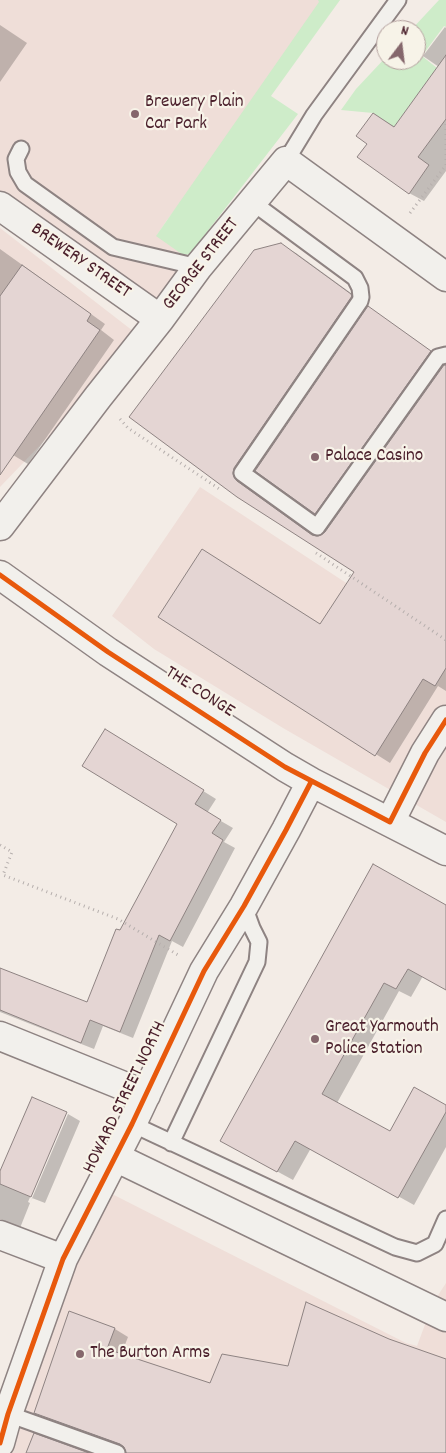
<!DOCTYPE html>
<html>
<head>
<meta charset="utf-8">
<style>
  body { margin:0 }
  #map { position:relative; width:446px; height:1453px; overflow:hidden; background:#f3ece6; font-family:Dekko,sans-serif }
  canvas { display:block }
  .north { position:absolute; left:376px; top:20px; width:50px; height:50px; box-sizing:border-box; background:#f7f3e8; border:1px solid #b29e9c; border-radius:50%; rotate:15deg; font-size:14px; font-weight:700; line-height:20px; text-align:center; color:#4a1f2b }
  .north::after { content:''; display:block; margin:auto; width:18px; height:22px; background:#85676c; clip-path:polygon(50% 0,100% 100%,50% 72%,0 100%) }
</style>
</head>
<body>
<div id="map">
<canvas width="446" height="1453"></canvas>
<div class="north">N</div>
</div>
<script>
const c = document.querySelector('canvas').getContext('2d');
c.lineJoin = 'round';
function fill(path, color) { c.fillStyle = color; c.fill(path, 'evenodd'); }
const toPath = rows => new Path2D(rows.map(r => 'M' + r).join(''));
function strokePath(path, color, width, dash) { c.strokeStyle = color; c.lineWidth = width; c.lineCap = dash ? 'butt' : 'round'; c.setLineDash(dash || []); c.stroke(path); }
function write(font, color, halo, rows, align = 'center') {
  c.font = font + ' Dekko,sans-serif'; c.lineWidth = 4.5; c.setLineDash([]); c.textBaseline = 'middle'; c.strokeStyle = halo; c.fillStyle = color; for (const [text, x, y, turn = 0] of rows) {
    c.save(); c.translate(x, y); c.rotate((+turn || 0) * Math.PI / 180); c.textAlign = isNaN(turn) ? turn : align; if (halo) c.strokeText(text, 0, 0); c.fillText(text, 0, 0); c.restore();
  }
}
fill(toPath([
  [0,0,340,0,167,220,157,235,191,260,148,315,0,206],
  [0,228,133,331,72,412,0,487],
  [200,487,427,636,446,652,446,822,283,728,154,649,112,616],
  [114,1195,406,1343,417,1346,433,1303,446,1283,446,1453,9,1453,24,1403,103,1196]
]), '#efded8');
fill(toPath([
  [318,0,340,0,271,96,298,114,190,254,183,255,156,236,319,2],
  [439,0,446,0,446,27,444,26,422,56,437,68,394,127,373,113,341,110,356,89,386,57,386,60,416,60,416,30,411,30]
]), '#ceecc9');
fill(toPath([
  [0,25,27,43,0,82],
  [445,27,446,28,446,171,424,201,409,193,369,144,374,114,395,127,439,67,423,56],
  [281,245,296,253,366,304,366,306,277,437,279,438,368,308,383,317,445,361,330,521,316,513,255,469,247,480,248,486,251,491,316,537,326,533,446,366,446,691,438,686,390,763,159,617,321,625,356,571,131,416],
  [0,249,105,324,101,330,114,340,28,464,13,455,0,473],
  [118,738,216,799,207,813,233,828,224,842,235,848,183,947,172,941,133,1038,103,1026,94,1049,0,1012,0,969,87,1004,120,932,178,823],
  [446,906,446,989,423,976,411,997,399,991,337,1103,390,1132,446,1106,446,1147,414,1205,311,1148,293,1180,236,1149],
  [66,1112,28,1202,30,1203,68,1114,80,1121,45,1203,32,1198,20,1228,0,1219,0,1172],
  [70,1312,115,1329,128,1337,121,1355,210,1385,289,1368,388,1340,446,1361,446,1453,127,1453,126,1448,49,1420,36,1413]
]), '#0003');
const building = toPath([
  [446,55,446,119,418,157,429,165,409,194,357,157,367,144,356,136,373,113,394,127,446,55],
  [281,243,351,294,352,296,234,468,233,473,234,477,237,481,312,535,317,536,321,535,325,532,444,365,446,365,446,668,435,686,423,679,375,756,158,617,202,549,320,624,354,572,237,497,129,417,254,250,281,243],
  [22,265,91,314,87,321,100,330,0,475,0,296,22,265],
  [368,306,431,351,315,514,255,471,368,306],
  [105,729,204,790,195,804,221,820,212,833,223,840,170,941,159,935,120,1032,90,1020,81,1043,0,1010,0,968,87,1002,116,929,120,930,177,824,82,766,105,729],
  [373,864,446,905,446,990,408,969,396,989,384,983,322,1094,390,1131,414,1087,446,1105,446,1112,398,1198,295,1141,277,1172,220,1141,373,864],
  [32,1097,67,1112,31,1197,0,1184,0,1171,32,1097],
  [306,1302,389,1339,446,1359,446,1453,126,1453,124,1447,120,1444,34,1413,69,1311,115,1328,107,1349,210,1383,222,1354,288,1366,306,1302],
  [34,1433,89,1453,26,1453,34,1433]
]);
fill(building, '#e4d5d3');
strokePath(building, '#8e8382', 1);
const lane = toPath([
  [21,149,16,159,18,172,25,184,113,247,198,267],
  [286,161,314,115,398,0],
  [252,202,355,278,360,288,361,297,360,301,242,473,317,527,438,357,446,355],
  [132,1124,395,1247,417,1253,435,1244,446,1219],
  [171,1143,257,962,259,942,252,928,244,906],
  [8,1414,117,1453]
]);
const street = toPath([
  [0,206,160,319],
  [0,526,98,397,160,319,198,267,286,161,446,277],
  [0,575,108,652,285,767,311,782,446,851],
  [390,822,425,753,446,720],
  [0,1036,146,1095],
  [115,1157,446,1317],
  [0,1235,63,1259],
  [0,1443,8,1414,63,1259,132,1124,204,971,244,906,286,830,311,782]
]);
strokePath(lane, '#8e8382', 19);
strokePath(street, '#8e8382', 31);
strokePath(toPath([
  [410,213,446,165,446,124],
  [120,419,128,428,221,490],
  [316,553,446,640],
  [0,845,12,852,3,875,118,919,178,955]
]), '#b6afad', 3, [1, 4]);
strokePath(lane, '#f2f0ec', 15);
strokePath(street, '#f2f0ec', 28);
strokePath(toPath([
  [0,575,108,652,285,767,390,822,425,753,446,720],
  [0,1443,8,1414,63,1259,132,1124,204,971,244,906,286,830,311,782]
]), '#e8590c', 5);
for (const [x, y, r, color] of [
  [135,114,5,"#85676c"],
  [315,457,5,"#85676c"],
  [315,1039,5,"#85676c"],
  [80,1354,5,"#85676c"]
]) { const dot = new Path2D(); dot.arc(x, y, r, 0, 2 * Math.PI); c.fillStyle = color; c.fill(dot); strokePath(dot, '#f7f3e8', 2); }
write('19px', '#4a1f2b', '#f7f3e8', [
  ["Brewery Plain",145,103],
  ["Car Park",145,125],
  ["Palace Casino",325,457],
  ["Great Yarmouth",325,1028],
  ["Police Station",325,1050],
  ["The Burton Arms",90,1354]
], 'left');
write('19px', '#4a1f2b', '#f7f3e8', [
  ["BREWERY STREET",80,262,35],
  ["GEORGE STREET",202,265,-52],
  ["THE CONGE",199,693,33],
  ["HOWARD STREET NORTH",126,1098,-64]
]);
</script>
</body>
</html>
